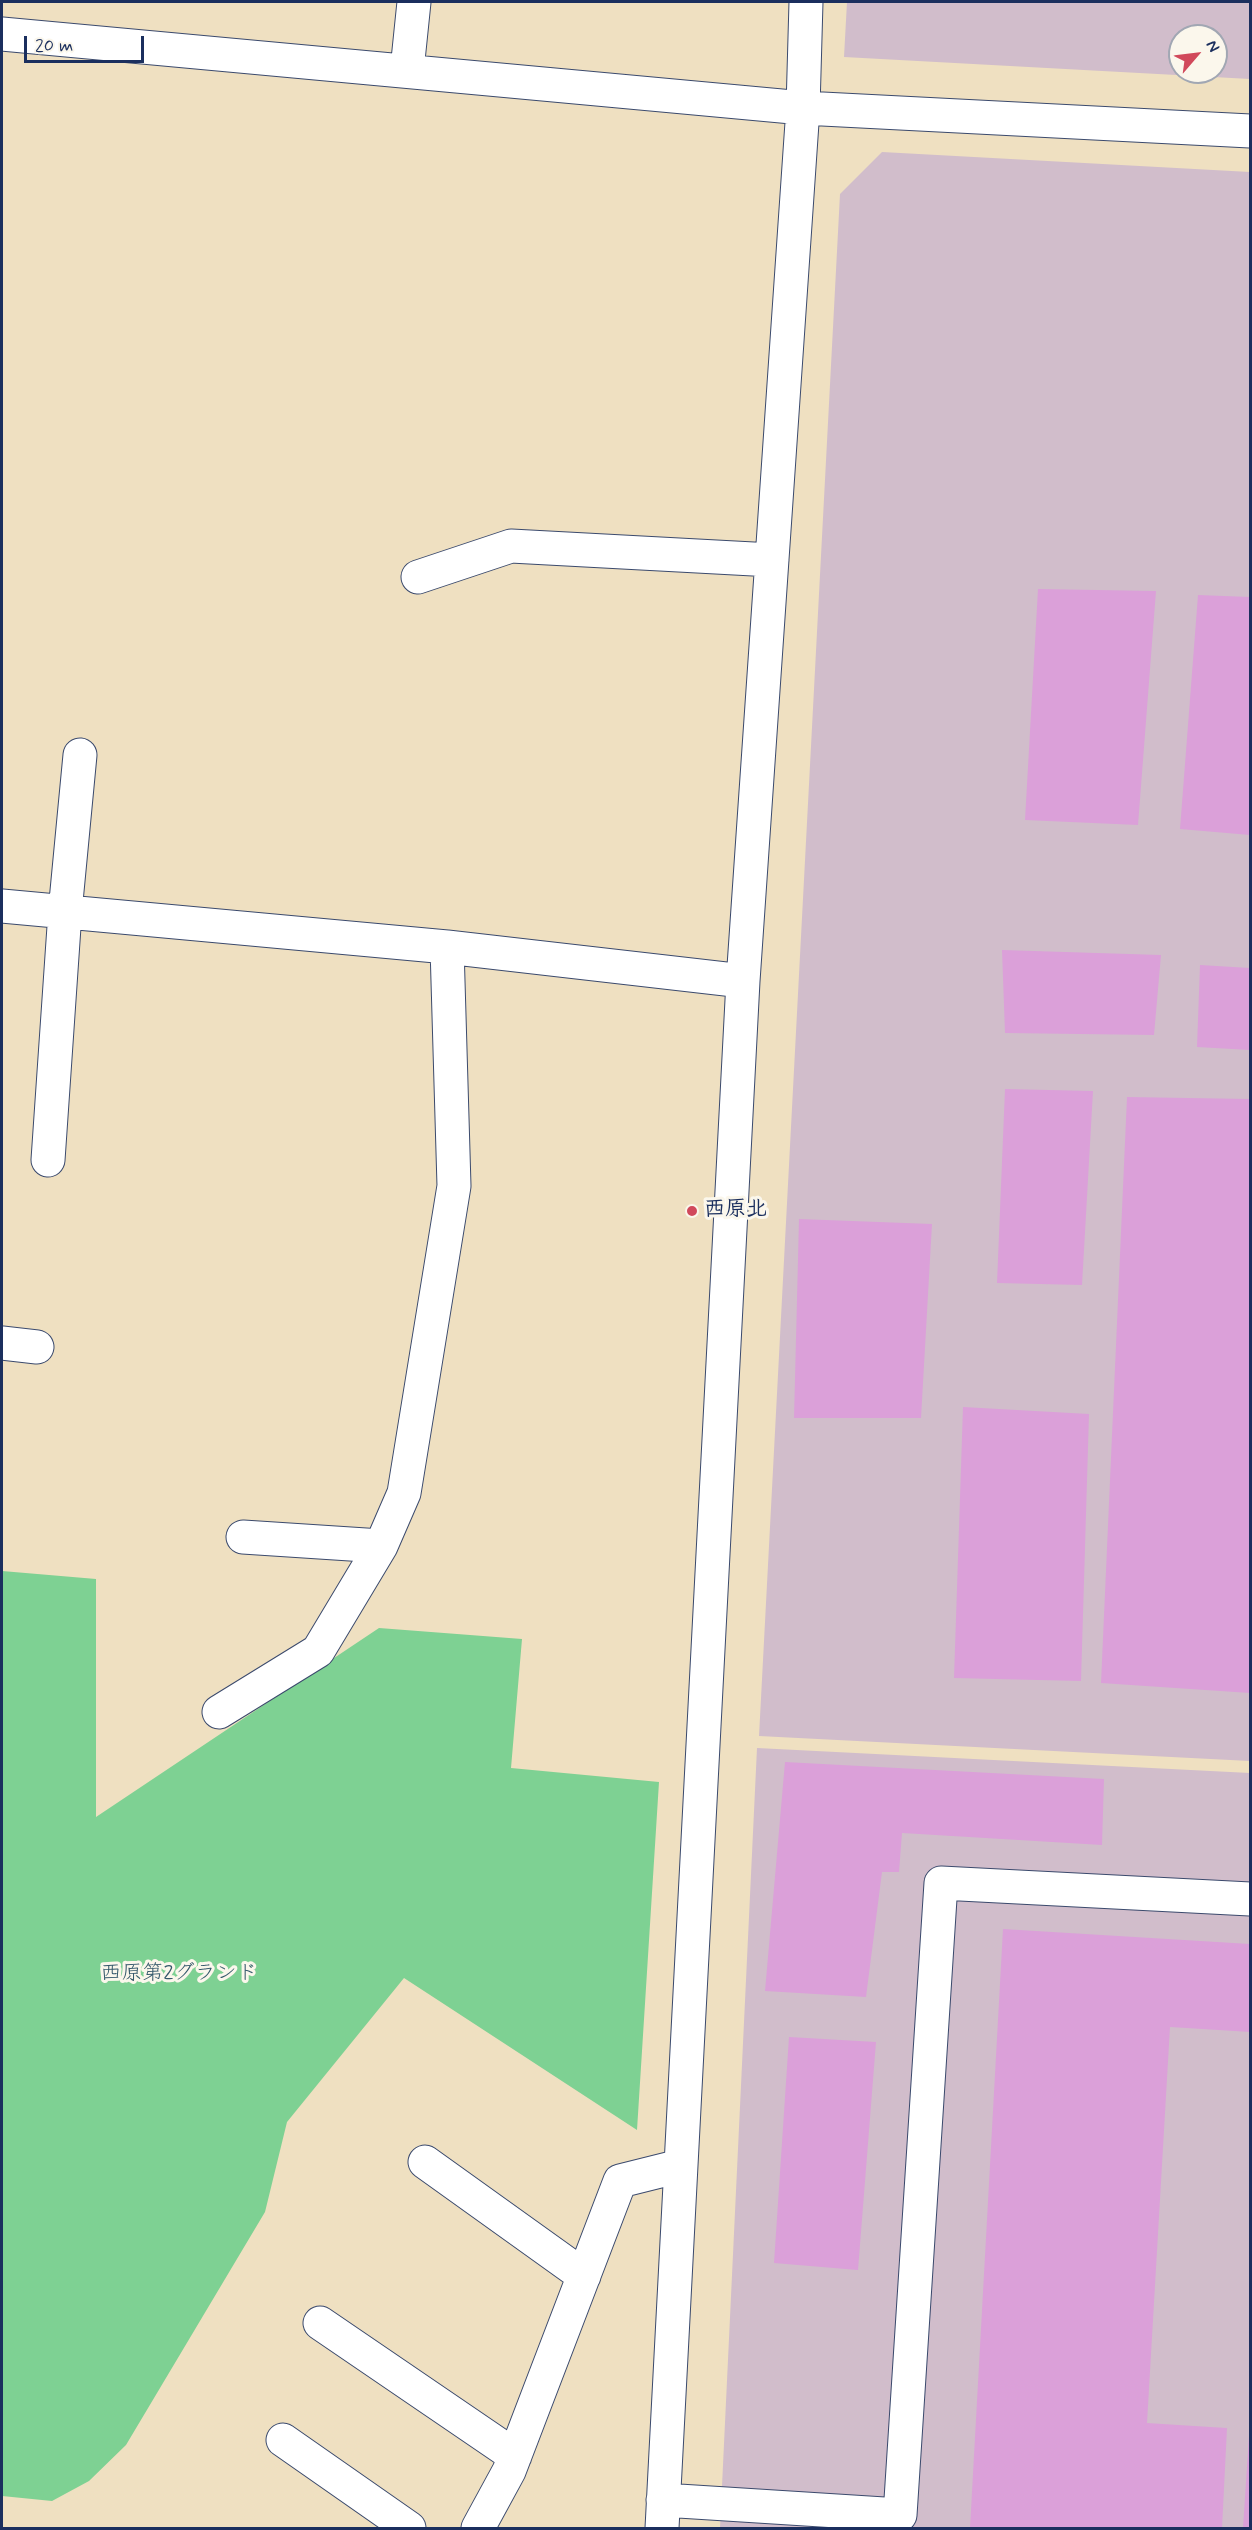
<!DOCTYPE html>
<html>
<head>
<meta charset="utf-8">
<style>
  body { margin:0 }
  #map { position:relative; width:1252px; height:2530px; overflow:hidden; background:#efe0c1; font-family:Mynerve,sans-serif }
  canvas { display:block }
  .frame { position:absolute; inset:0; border:3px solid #1b2f5e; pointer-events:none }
  .north { position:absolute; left:1168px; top:24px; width:60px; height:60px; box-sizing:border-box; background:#fbf7ec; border:2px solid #a1a7b3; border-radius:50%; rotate:62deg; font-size:16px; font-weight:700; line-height:24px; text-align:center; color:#1b2f5e }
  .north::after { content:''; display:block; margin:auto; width:21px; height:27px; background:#d1495b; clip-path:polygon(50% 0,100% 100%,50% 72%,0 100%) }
  .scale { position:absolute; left:24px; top:36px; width:120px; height:27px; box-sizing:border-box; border:3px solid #1b2f5e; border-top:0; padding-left:8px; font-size:18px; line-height:21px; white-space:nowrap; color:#1b2f5e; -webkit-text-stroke:4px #fbf7ec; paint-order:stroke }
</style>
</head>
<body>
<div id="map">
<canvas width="1252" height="2530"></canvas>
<div class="frame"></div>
<div class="north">N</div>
<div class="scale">20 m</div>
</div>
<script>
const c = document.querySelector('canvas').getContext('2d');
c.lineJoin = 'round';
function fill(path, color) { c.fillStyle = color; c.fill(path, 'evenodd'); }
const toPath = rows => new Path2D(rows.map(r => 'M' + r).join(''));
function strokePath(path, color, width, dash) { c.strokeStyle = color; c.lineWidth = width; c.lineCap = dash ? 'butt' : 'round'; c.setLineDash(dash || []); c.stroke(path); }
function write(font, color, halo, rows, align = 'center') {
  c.font = font + ' Mynerve,"Klee One",sans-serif'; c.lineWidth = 6; c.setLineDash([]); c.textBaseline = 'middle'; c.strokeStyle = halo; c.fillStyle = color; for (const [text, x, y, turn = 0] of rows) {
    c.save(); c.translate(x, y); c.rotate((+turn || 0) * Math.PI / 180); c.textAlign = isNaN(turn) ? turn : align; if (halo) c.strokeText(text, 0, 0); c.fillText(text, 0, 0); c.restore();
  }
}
fill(toPath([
  [847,2,1250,2,1250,79,844,57],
  [1180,36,1216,36,1216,72,1180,72],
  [882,152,1250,172,1250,1761,759,1736,840,194],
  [757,1748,1250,1773,1250,2528,720,2528]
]), '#d1bdcb');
fill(toPath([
  [2,1571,96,1579,96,1817,379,1628,522,1639,511,1768,659,1782,637,2130,404,1978,287,2122,265,2212,126,2445,89,2481,52,2501,2,2496]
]), '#7ed193');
fill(toPath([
  [1038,589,1156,591,1138,825,1025,820],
  [1198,595,1250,597,1250,835,1180,829],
  [1002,950,1161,955,1154,1035,1005,1033],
  [1200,965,1250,968,1250,1050,1197,1047],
  [1005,1089,1093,1091,1082,1285,997,1283],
  [1127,1097,1250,1099,1250,1693,1101,1683],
  [799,1219,932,1224,921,1418,794,1418],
  [963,1407,1089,1414,1081,1681,954,1678],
  [785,1762,1104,1779,1102,1845,902,1833,899,1872,882,1872,866,1997,765,1991],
  [1003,1929,1250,1944,1250,2032,1170,2027,1147,2423,1227,2428,1222,2528,970,2528],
  [789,2037,876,2042,858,2270,774,2263],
  [1249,2436,1250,2436,1250,2528,1243,2528]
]), '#dba0d9');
const minor = toPath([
  [2,34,803,108,1250,131],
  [407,70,414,2],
  [418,577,511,546,772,560],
  [2,906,447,947,743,981],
  [48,1160,65,912,80,755],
  [2,1343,37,1347],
  [243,1537,381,1546],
  [219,1712,318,1651,381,1546,404,1493,454,1186,447,947],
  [425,2162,584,2276],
  [320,2323,515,2456],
  [283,2440,409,2528],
  [663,2500,900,2515,941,1883,1250,1899],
  [478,2528,509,2471,620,2181,680,2166],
  [662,2528,743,981,803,108,806,2]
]);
strokePath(minor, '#3b4a6d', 35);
strokePath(minor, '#fff', 33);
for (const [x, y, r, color] of [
  [692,1211,6,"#d1495b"]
]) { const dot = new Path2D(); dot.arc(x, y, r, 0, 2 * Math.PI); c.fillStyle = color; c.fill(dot); strokePath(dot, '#fbf7ec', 2); }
write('bold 21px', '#1b2f5e', '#fbf7ec', [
  ["西原北",704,1211]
], 'left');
write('21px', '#34586b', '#fbf7ec', [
  ["西原第2グランド",179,1975]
]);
</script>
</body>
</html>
